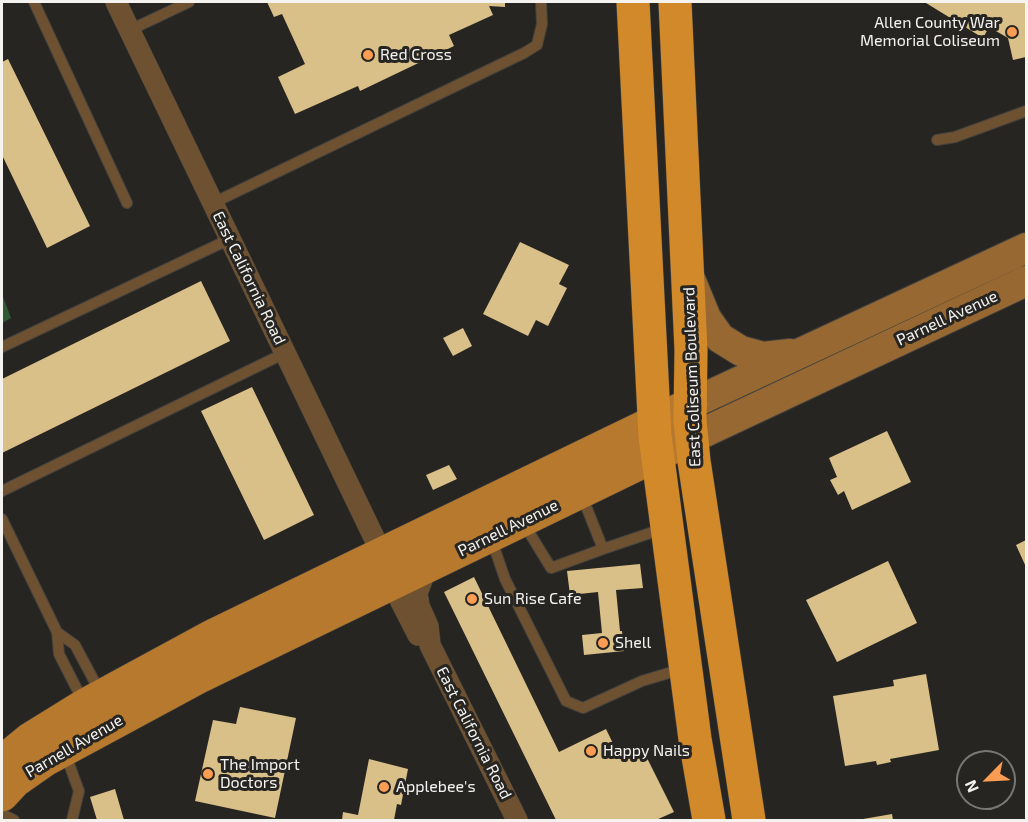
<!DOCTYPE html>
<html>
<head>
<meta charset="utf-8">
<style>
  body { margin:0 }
  #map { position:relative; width:1028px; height:822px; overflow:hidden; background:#272522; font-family:"Exo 2",sans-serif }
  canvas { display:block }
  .frame { position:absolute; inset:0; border:3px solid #f4f3f0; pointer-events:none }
  .north { position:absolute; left:956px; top:750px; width:60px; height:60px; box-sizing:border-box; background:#272522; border:2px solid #797774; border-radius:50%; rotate:246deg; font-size:16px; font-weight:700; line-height:24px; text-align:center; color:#f4f3f0 }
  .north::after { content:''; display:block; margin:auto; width:21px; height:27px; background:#fc9d53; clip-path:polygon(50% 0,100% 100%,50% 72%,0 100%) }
</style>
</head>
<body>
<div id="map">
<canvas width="1028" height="822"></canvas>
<div class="frame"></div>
<div class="north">N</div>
</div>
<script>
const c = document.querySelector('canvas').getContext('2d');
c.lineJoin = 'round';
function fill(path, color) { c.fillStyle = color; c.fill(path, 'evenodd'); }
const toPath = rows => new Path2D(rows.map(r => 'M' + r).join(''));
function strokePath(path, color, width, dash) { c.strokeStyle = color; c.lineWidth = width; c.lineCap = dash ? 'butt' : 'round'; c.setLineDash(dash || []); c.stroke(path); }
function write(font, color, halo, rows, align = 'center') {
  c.font = font + ' "Exo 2",sans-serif'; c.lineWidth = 6; c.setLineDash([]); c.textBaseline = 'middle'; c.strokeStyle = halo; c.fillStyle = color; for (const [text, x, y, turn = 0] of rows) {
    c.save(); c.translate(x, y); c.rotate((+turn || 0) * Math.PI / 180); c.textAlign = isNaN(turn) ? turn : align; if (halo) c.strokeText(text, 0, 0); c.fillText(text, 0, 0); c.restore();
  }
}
fill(toPath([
  [2,294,11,318,2,323]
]), '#2e5934');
fill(toPath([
  [267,2,505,2,505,7,489,6,493,15,449,35,454,46,360,91,358,86,295,114,278,77,305,64,282,14,274,17],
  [927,2,1026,2,1026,57,1013,60,1008,38,989,27,983,38,926,3],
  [8,59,90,226,47,248,2,155,2,62],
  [520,242,569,265,559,284,567,288,548,326,536,320,528,336,483,314],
  [201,281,230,341,2,453,2,379],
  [463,328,472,346,453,356,443,338],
  [252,387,314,515,264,540,201,411],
  [887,431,911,482,852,510,844,491,838,495,830,480,837,477,829,458],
  [449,465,457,479,433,490,426,475],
  [1026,540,1026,567,1016,545],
  [888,561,917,623,837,662,806,600],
  [640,564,643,588,616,590,620,631,622,631,624,651,584,655,582,635,602,633,598,592,570,595,567,571],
  [474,577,559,752,606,729,620,758,633,751,646,756,674,812,656,820,556,820,444,592],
  [926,674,939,750,890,759,891,762,877,765,876,761,845,766,833,696,894,686,893,680],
  [240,707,296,718,275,818,195,801,213,720,236,724],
  [369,759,408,769,401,805,397,804,394,820,342,820,343,812,358,815],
  [115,789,124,820,97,820,90,797],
  [892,814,893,820,864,820,863,819]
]), '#d9bf88');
const lane = toPath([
  [34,2,127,203],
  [130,30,189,2],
  [937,140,955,137,1026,111],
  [213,203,524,53,537,45,542,24,541,2],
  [2,347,230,239],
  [2,491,285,353],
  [582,496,603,549,665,528],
  [2,519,57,632,59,654,83,701],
  [524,524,551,568,603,549],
  [491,538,505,579,566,701,583,708,642,681,682,669],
  [57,632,75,645,100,692],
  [65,753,79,791,72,820],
  [2,814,14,820]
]);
const street = toPath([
  [116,2,382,554],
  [427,567,417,593,419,606,428,626,430,645,517,820],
  [392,584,418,635]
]);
const secondary = toPath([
  [690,279,706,318,720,338,741,351,763,357,790,354],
  [691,404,1026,248],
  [692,438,1026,281]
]);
const primary = toPath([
  [2,762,30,739,85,705,214,635,691,404],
  [2,795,15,781,45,760,197,678,692,438]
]);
const highway = toPath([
  [633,2,655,436,695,739,709,820],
  [675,2,691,350,690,420,694,461,749,820]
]);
strokePath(lane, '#44423f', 12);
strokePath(street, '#44423f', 22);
strokePath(secondary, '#44423f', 32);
strokePath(primary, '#44423f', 34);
strokePath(highway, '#44423f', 34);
strokePath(lane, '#6e5130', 10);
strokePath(street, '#6e5130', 21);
strokePath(secondary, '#976831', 30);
strokePath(primary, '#b6792e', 33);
strokePath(highway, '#d28929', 33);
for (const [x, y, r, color] of [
  [1012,32,6,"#fc9d53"],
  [368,55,6,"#fc9d53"],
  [472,599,6,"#fc9d53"],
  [603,643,6,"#fc9d53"],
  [591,751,6,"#fc9d53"],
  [208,774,6,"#fc9d53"],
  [384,787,6,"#fc9d53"]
]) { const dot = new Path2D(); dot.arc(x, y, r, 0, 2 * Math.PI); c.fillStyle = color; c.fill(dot); strokePath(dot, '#272522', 2); }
write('16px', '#f4f3f0', '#272522', [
  ["Allen County War",1000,23,"right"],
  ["Memorial Coliseum",1000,41,"right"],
  ["Red Cross",380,55],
  ["Sun Rise Cafe",484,599],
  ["Shell",615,643],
  ["Happy Nails",603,751],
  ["The Import",220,765],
  ["Doctors",220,783],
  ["Applebee's",396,787]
], 'left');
write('16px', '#f4f3f0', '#272522', [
  ["East California Road",249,278,64],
  ["Parnell Avenue",947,318,-25],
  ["East Coliseum Boulevard",692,377,-92],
  ["Parnell Avenue",508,528,-26],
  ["East California Road",474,733,63],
  ["Parnell Avenue",74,746,-30]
]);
</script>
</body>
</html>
